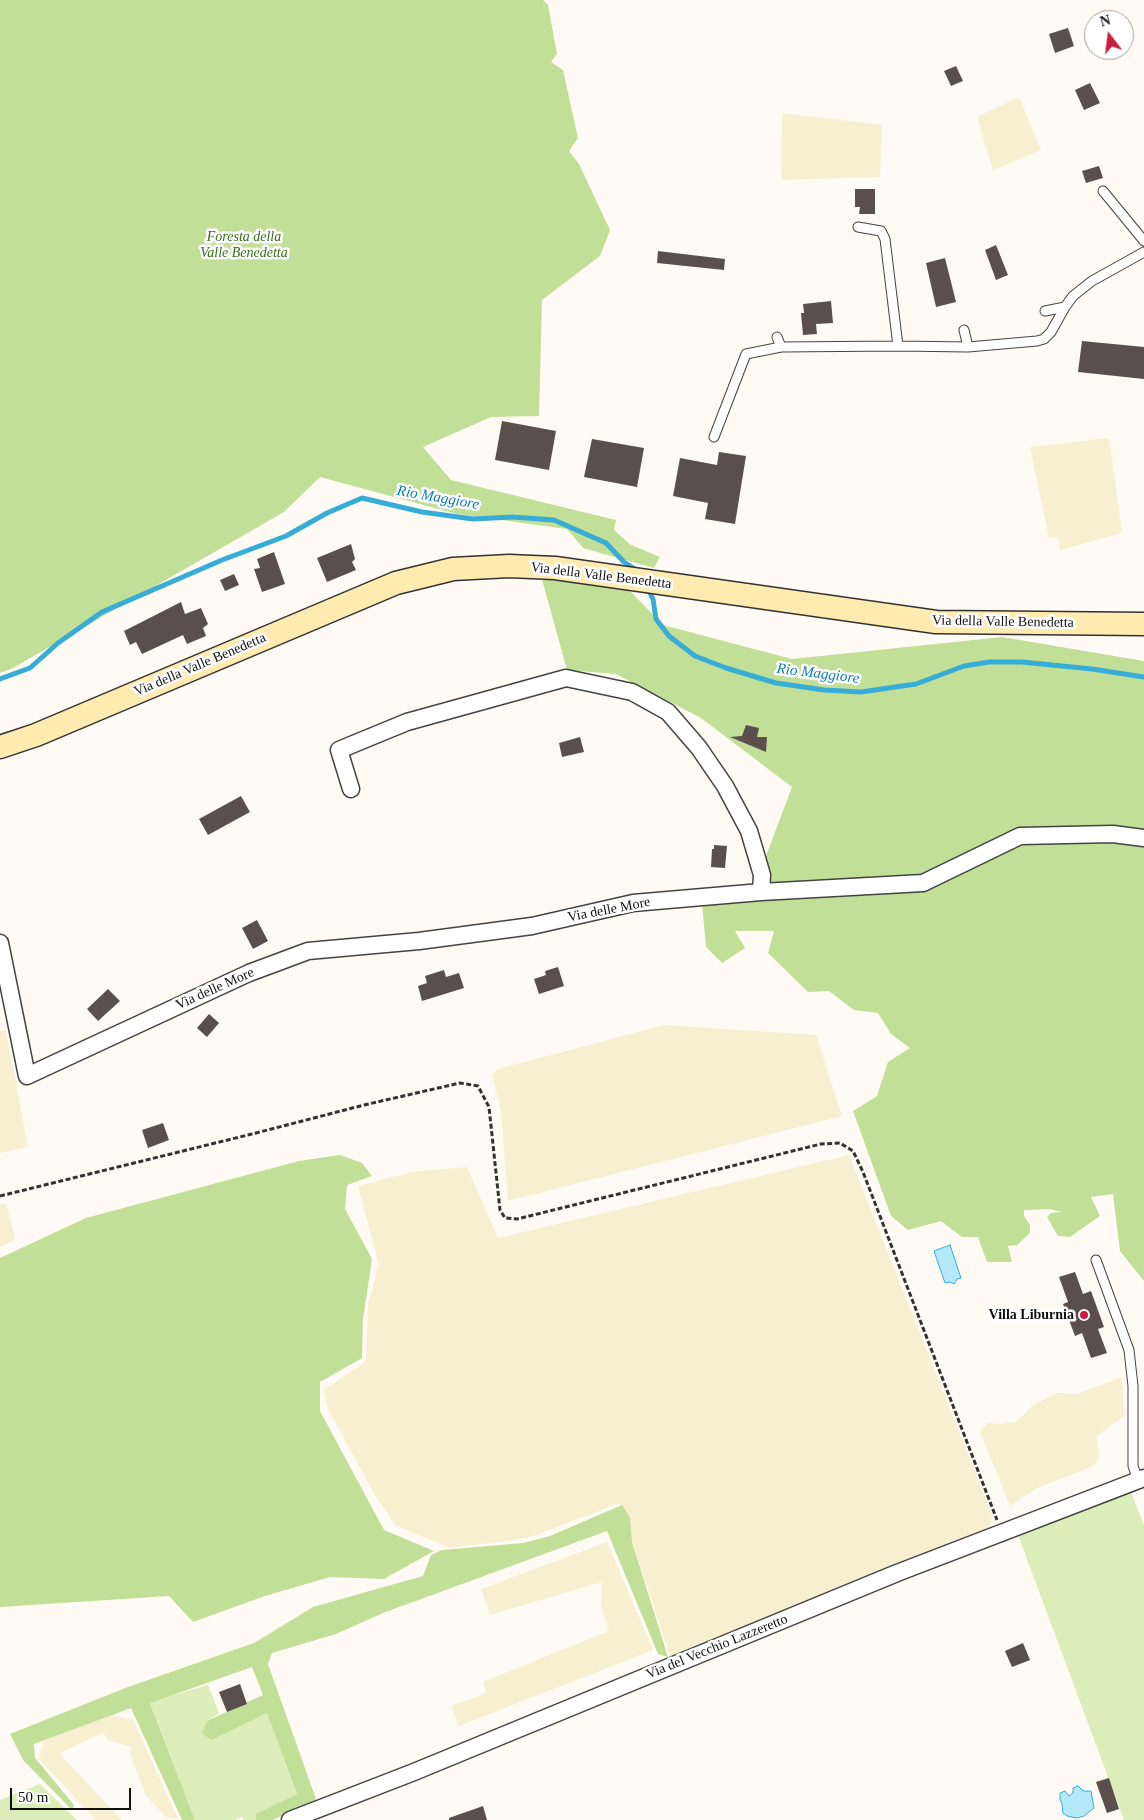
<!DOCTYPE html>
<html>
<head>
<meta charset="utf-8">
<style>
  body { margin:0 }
  #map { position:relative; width:1144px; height:1820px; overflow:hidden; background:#fffbf4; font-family:Georgia,serif }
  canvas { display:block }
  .north { position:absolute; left:1084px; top:10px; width:50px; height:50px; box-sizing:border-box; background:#fff; border:1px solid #9f9f9f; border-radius:50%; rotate:345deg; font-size:14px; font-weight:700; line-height:20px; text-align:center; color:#101010 }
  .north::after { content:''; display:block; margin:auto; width:18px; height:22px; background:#cb1d3d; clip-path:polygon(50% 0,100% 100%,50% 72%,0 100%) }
  .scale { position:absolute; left:10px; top:1788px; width:121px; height:22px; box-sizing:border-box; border:2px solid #101010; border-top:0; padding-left:6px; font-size:15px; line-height:18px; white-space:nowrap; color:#101010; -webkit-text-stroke:4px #fff; paint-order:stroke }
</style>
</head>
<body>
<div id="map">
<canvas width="1144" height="1820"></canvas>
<div class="north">N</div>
<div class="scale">50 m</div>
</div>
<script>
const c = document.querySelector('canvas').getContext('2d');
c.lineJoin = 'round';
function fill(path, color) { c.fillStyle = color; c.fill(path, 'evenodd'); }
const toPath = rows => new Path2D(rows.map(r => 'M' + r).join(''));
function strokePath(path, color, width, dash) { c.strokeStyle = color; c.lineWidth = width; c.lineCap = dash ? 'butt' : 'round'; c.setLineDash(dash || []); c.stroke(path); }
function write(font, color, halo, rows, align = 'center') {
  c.font = font + ' Georgia,serif'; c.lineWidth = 5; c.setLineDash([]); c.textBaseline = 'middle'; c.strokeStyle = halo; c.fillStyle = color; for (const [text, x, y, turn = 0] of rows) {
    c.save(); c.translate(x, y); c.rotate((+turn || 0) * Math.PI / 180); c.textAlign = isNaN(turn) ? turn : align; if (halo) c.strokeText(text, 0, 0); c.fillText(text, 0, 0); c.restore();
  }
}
fill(toPath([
  [1019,97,1041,150,993,170,977,117],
  [782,113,882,125,880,177,781,180],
  [1109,438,1122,533,1060,550,1058,537,1049,538,1030,447],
  [664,1025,816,1035,842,1116,508,1201,501,1111,492,1075,498,1069],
  [6,1030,28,1147,0,1153,0,1031],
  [849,1155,993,1517,988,1530,670,1657,620,1503,528,1538,450,1548,395,1525,375,1495,328,1409,324,1390,366,1361,368,1303,379,1265,358,1186,412,1172,467,1167,498,1238],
  [6,1203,15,1239,0,1247,0,1205],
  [1122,1377,1124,1416,1097,1436,1099,1458,1094,1466,1037,1488,1010,1506,980,1431,988,1423,1002,1424,1017,1421,1033,1405,1057,1393,1077,1394],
  [607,1542,653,1650,459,1726,451,1706,486,1693,483,1682,609,1631,601,1607,602,1582,490,1615,481,1589],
  [112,1715,133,1720,178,1819,166,1817,146,1796,130,1754,132,1747,108,1740,103,1733,59,1753,122,1820,96,1820,39,1759,44,1740]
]), '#f8efd1');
fill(toPath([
  [1131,1492,1144,1525,1144,1820,1124,1820,1018,1535],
  [208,1685,219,1713,207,1721,212,1740,267,1713,297,1794,257,1814,256,1820,243,1820,242,1817,235,1820,195,1820,150,1702],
  [40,1784,77,1820,0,1820,0,1800]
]), '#dbedb9');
fill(toPath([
  [0,0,543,0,548,5,557,54,551,62,563,70,578,138,569,151,579,164,610,230,600,256,542,300,539,416,491,417,423,447,451,480,616,520,614,530,631,545,660,557,654,568,583,548,567,529,457,514,320,477,284,512,13,668,0,673],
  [541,576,629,590,663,625,792,659,1002,637,1144,661,1144,1281,1120,1251,1113,1194,1091,1197,1100,1216,1070,1237,1058,1236,1047,1217,1051,1213,1062,1212,1050,1209,1024,1210,1024,1216,1030,1225,1030,1233,1017,1245,1008,1246,1012,1262,987,1262,978,1237,962,1237,941,1221,908,1230,891,1216,853,1111,877,1096,888,1062,910,1048,891,1034,878,1013,854,1010,829,991,808,992,768,953,774,931,735,931,745,948,722,963,706,947,702,903,752,893,792,787,701,718,616,674,567,670],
  [340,1155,362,1163,372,1176,347,1185,345,1209,372,1259,363,1319,362,1358,320,1382,320,1411,384,1530,434,1551,384,1579,330,1577,265,1596,193,1622,169,1596,0,1607,0,1258,86,1218,299,1161],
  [622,1505,630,1518,632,1542,668,1657,658,1654,607,1531,383,1613,336,1634,272,1653,268,1664,317,1802,272,1820,256,1820,256,1814,297,1794,267,1713,212,1740,202,1734,207,1721,263,1695,252,1667,150,1703,195,1820,182,1820,131,1708,34,1744,35,1758,74,1805,72,1810,23,1760,10,1734,128,1687,254,1643,313,1607,423,1576,431,1555,442,1550,523,1543,550,1536]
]), '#c1df97');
const water = toPath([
  [950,1245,961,1278,957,1279,954,1284,950,1282,945,1283,934,1251,950,1245],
  [1078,1786,1083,1791,1091,1791,1094,1808,1084,1816,1077,1818,1067,1816,1063,1813,1062,1804,1060,1800,1060,1793,1065,1791,1069,1796,1073,1793,1073,1788,1078,1786]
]);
fill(water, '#b4e9fa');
strokePath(water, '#36acd7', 1);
strokePath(toPath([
  [647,587,653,599,656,619,669,636,695,656,726,668,776,683,824,690,861,692,916,684,964,666,989,662,1022,662,1092,669,1144,677],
  [0,679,30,668,58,643,102,612,222,560,286,536,327,513,362,498,422,512,473,519,513,517,554,520,606,543,624,562,638,571]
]), '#36acd7', 5);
fill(toPath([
  [1068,28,1074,46,1055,53,1049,34],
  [956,66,963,81,951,86,944,71],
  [1090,83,1100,103,1084,110,1075,90],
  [1099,166,1103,178,1086,183,1082,171],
  [855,189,875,189,875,214,859,214,860,207,855,207],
  [996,245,1008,275,996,280,985,250],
  [658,251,725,259,724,270,657,263],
  [945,258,956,302,936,307,926,263],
  [831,301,833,323,816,324,817,334,803,335,801,313,804,313,803,304],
  [1082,341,1144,347,1144,379,1078,372],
  [502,421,556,431,549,470,495,460],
  [592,439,644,448,637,487,584,477],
  [719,452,746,456,735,524,705,519,708,503,673,496,680,458,717,465],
  [351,544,355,559,352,562,356,570,327,582,317,558],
  [274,552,285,584,262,592,254,569,260,568,257,559],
  [234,574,239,585,225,591,220,580],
  [181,602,185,614,201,608,208,624,203,628,206,636,187,644,183,635,142,654,136,642,130,645,124,631],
  [746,725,759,728,757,737,767,737,766,752,730,737,742,736],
  [580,737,584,752,562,757,559,743],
  [241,796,250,812,208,835,199,819],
  [714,845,727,846,725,868,711,867,712,849,714,849],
  [257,920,268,941,253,949,242,928],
  [558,967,564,986,539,994,534,979,546,975,545,971],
  [444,970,446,977,459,973,464,988,422,1001,418,986,427,983,425,976],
  [108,989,120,1001,98,1021,87,1009],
  [209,1014,219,1023,207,1037,197,1028],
  [163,1123,169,1140,148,1148,142,1130],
  [1075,1272,1083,1294,1091,1291,1104,1327,1098,1329,1107,1353,1091,1358,1082,1333,1075,1336,1063,1304,1068,1302,1059,1277],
  [1023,1643,1030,1660,1012,1667,1005,1651],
  [240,1684,247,1704,227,1712,219,1692],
  [1109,1778,1119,1809,1107,1813,1096,1782],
  [483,1806,487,1820,449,1820,449,1818]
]), '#5a4f4c');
const lane = toPath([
  [1103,191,1144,241],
  [858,227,881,231,885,239,898,346,968,347],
  [1045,311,1065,307],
  [964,330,968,347,1037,341,1044,339,1051,332,1065,307,1073,296,1092,281,1144,252],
  [777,337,781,347,898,346],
  [714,437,746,354,781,347],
  [1096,1260,1129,1350,1133,1386,1133,1466,1138,1480]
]);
const street = toPath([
  [761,892,923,883,1020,836,1113,834,1144,838],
  [0,943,27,1076,249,973,308,951,419,941,532,926,633,903,761,892,762,875,749,831,725,786,699,748,668,712,632,692,566,678,407,722,339,750,351,789],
  [290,1820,414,1772,897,1573,1144,1478]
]);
const secondary = toPath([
  [0,747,36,735,396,583,453,569,509,566,555,568,936,622,1144,624]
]);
strokePath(lane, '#434343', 11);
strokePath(street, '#434343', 19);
strokePath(secondary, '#323232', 25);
strokePath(toPath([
  [0,1196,256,1133,364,1105,460,1083,478,1086,489,1107,500,1210,505,1218,517,1219,821,1144,840,1143,853,1151,863,1172,997,1520]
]), '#323232', 3, [5, 2.5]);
strokePath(lane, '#fff', 9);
strokePath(street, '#fff', 16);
strokePath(secondary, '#ffebaf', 22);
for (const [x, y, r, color] of [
  [1084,1315,5,"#cb1d3d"]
]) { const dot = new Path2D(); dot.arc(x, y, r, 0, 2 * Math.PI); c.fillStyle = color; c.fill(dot); strokePath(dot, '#fff', 2); }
write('italic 14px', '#376e1b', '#fff', [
  ["Foresta della",244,237],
  ["Valle Benedetta",244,253]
]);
write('14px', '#101010', '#fff', [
  ["Via della Valle Benedetta",601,576,7],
  ["Via della Valle Benedetta",1003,622,1],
  ["Via della Valle Benedetta",200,665,-23],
  ["Via delle More",609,910,-11],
  ["Via delle More",215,989,-24],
  ["Via del Vecchio Lazzeretto",717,1647,-22]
]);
write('bold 14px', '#101010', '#fff', [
  ["Villa Liburnia",1074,1315]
], 'right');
write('italic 15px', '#0f7dac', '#fff', [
  ["Rio Maggiore",438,498,10],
  ["Rio Maggiore",818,674,7]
]);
</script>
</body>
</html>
